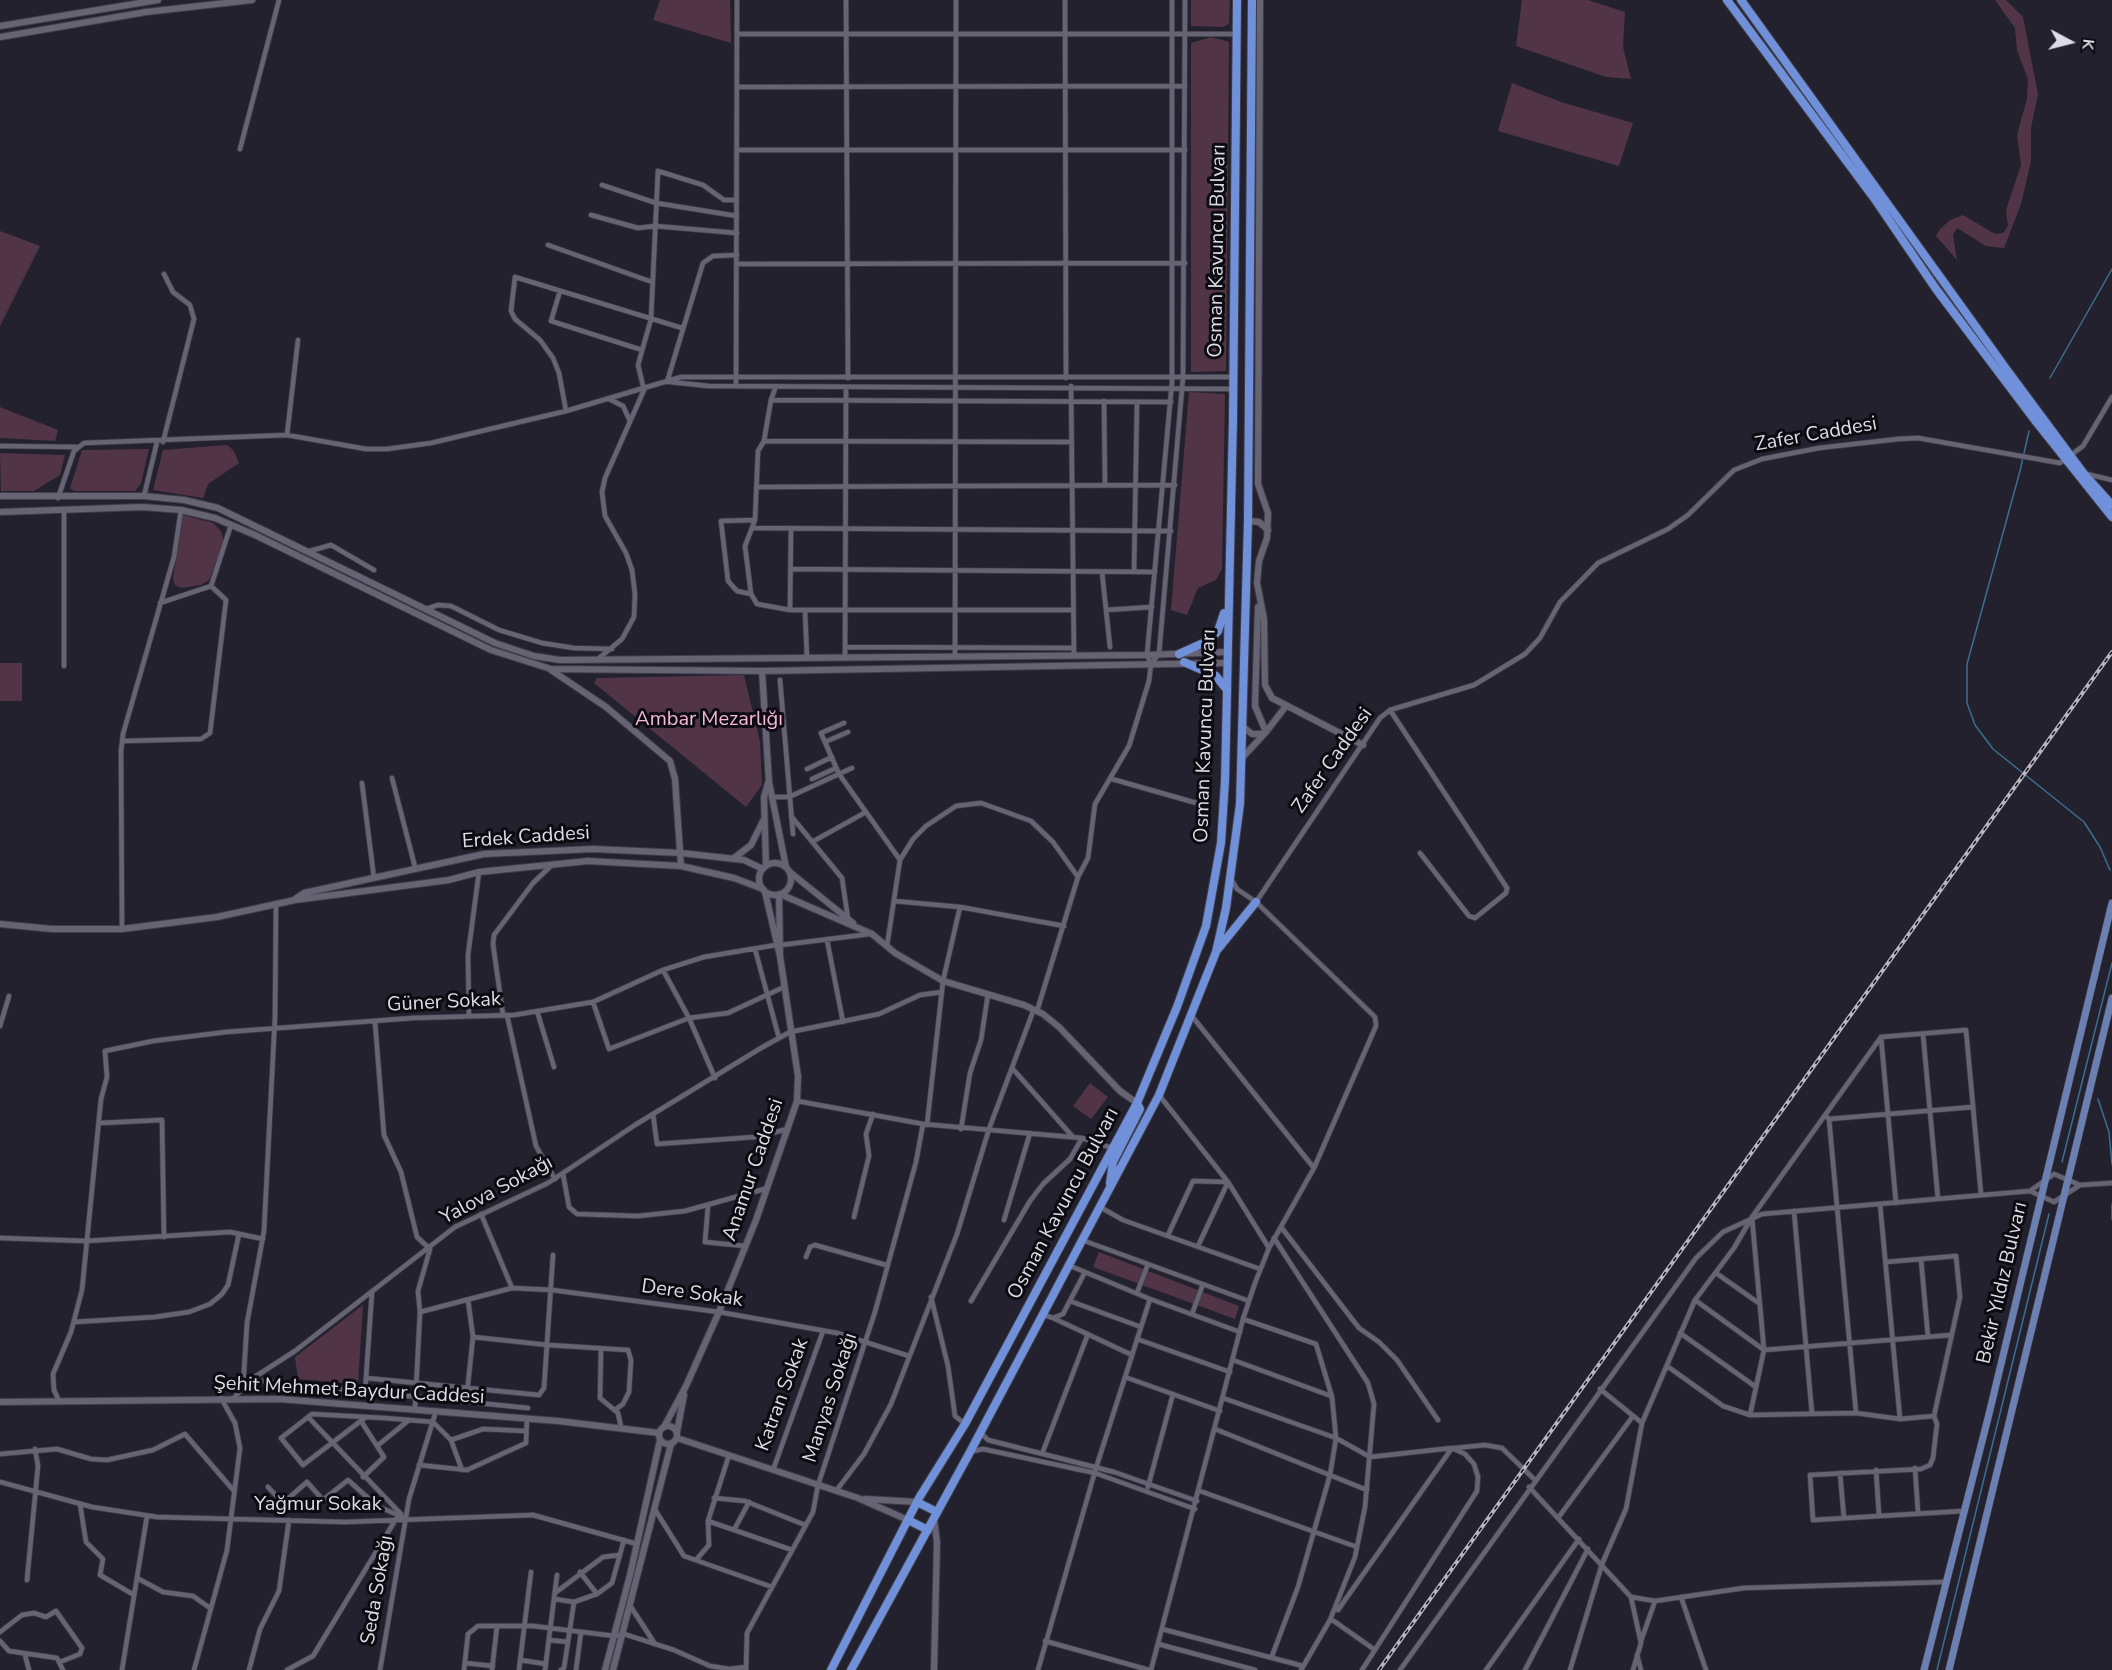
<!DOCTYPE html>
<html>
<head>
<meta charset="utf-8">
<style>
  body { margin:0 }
  #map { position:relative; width:2112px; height:1670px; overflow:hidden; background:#23212e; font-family:"Nunito Sans",sans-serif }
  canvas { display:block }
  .north { position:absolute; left:2040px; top:12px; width:60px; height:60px; -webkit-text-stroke:4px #0c0b11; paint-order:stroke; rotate:97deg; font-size:16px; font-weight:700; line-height:24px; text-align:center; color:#dedde6 }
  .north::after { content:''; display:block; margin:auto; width:21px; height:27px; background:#dedde6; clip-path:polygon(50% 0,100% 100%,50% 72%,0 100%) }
</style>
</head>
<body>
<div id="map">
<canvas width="2112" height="1670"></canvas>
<div class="north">K</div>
</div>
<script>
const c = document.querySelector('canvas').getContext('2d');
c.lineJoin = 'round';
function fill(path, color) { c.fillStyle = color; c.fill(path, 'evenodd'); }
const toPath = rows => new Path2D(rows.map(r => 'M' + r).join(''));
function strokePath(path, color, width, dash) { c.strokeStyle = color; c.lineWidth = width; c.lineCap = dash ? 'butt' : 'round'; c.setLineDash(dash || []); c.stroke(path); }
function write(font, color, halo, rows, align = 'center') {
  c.font = font + ' "Nunito Sans",sans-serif'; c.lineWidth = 6; c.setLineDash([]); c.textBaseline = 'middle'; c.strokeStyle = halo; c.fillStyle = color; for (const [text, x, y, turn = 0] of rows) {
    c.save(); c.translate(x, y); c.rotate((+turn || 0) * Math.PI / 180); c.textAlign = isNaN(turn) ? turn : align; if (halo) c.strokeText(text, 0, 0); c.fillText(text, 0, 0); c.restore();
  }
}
fill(toPath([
  [660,0,730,0,731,43,653,20],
  [1191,0,1230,0,1229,24,1223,27,1191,26],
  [1522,0,1588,0,1625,12,1623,47,1631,79,1606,77,1516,46],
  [1995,0,2006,0,2023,17,2038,94,2031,128,2031,161,2021,204,2004,248,1986,246,1957,228,1953,235,1957,260,1936,236,1940,229,1950,220,1963,215,1995,234,2003,233,2008,226,2006,210,2021,165,2017,135,2027,99,2028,79,2017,51,2015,28],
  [1211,37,1229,42,1226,371,1191,372,1191,43],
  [1512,83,1561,102,1633,123,1619,166,1498,131],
  [0,231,40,246,0,326],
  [1189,392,1225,394,1222,569,1216,580,1198,588,1187,615,1171,610],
  [0,407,58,430,55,441,0,438],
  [227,445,234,451,239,463,208,484,203,498,153,490,163,450],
  [149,449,141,483,135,491,74,491,70,488,82,450],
  [0,453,65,455,60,475,34,491,1,491],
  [183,515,213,523,221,531,224,541,209,580,201,585,181,588,175,585,173,578],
  [0,663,22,663,22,701,0,701],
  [744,675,760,742,762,785,746,807,594,683,597,678],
  [1090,1083,1108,1097,1091,1119,1073,1106],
  [1099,1252,1239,1306,1235,1319,1093,1267],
  [363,1305,358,1384,298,1379,295,1357]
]), '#513546');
strokePath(toPath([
  [2050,378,2112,269],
  [2029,431,2020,471,1967,664,1967,703,1975,725,1993,749,2084,822,2100,847,2110,870],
  [2098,1099,2109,1132,2112,1164],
  [2062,1162,2112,963],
  [2112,1204,2112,1219],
  [1937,1670,2049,1214]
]), '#3a6f92', 1.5);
const street = toPath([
  [846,0,848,378],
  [1065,0,1066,378],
  [737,34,1237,34],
  [737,87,1185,86],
  [240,149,279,0],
  [737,150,1185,150],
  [602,185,656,203,737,216],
  [591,215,638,228,655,226,737,233],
  [548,245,652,282],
  [737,264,1185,263],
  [560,291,551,321,642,350],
  [667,382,703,263,713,256,737,255],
  [670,382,709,386,1234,389],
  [736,386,737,0],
  [776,386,771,400,1171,402],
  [1071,386,1074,656],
  [644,390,638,365,651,319,658,171,703,185,724,200,737,200],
  [609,399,623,406,630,421],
  [771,400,764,441,758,451,755,520,745,546,751,594,757,604,790,610,1073,610],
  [1104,401,1105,485],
  [566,411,559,373,553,358,540,340,515,319,511,311,515,277,682,328],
  [287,435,298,340],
  [764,441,1072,442],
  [163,442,194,319,190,305,173,292,164,274],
  [0,446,77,447],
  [2087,474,2112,480],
  [757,487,1175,485],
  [144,496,157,442],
  [58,498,74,451,84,443,287,435,366,449,387,449,431,443,566,411,681,377,1234,377],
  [754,528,1171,531],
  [310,551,331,545,374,570],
  [791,569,1155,572],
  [1102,572,1110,647],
  [1134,572,1137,402],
  [211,586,231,525],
  [751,594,737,591,728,581,721,521,755,520],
  [160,603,211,586],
  [426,609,438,605,451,606,499,630,542,643,574,648,612,649],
  [790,610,791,528],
  [805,610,807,659],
  [1106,610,1152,607],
  [845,647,1074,648],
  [955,657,956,0],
  [845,658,846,387],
  [598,659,622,639,634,617,635,594,632,570,626,553,605,516,602,492,605,478,644,390],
  [1151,664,1159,654,1183,377,1185,0],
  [64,666,64,509],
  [780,680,793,834],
  [1390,710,1507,888,1506,893,1475,918,1469,916,1420,853],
  [844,723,821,733,839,774,900,860],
  [123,741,201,739,210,733,226,600,211,586],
  [825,742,848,732],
  [807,769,832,757],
  [392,778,415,867],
  [812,779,836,768],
  [1112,779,1207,806],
  [362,783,374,878],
  [774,797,789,797,852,768],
  [791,816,842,878,848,919],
  [812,842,866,812],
  [894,901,960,907,1064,926],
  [1256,902,1380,718,1390,710,1474,685,1525,654,1540,638,1560,602,1598,563,1668,529,1688,515,1734,470,1762,459,1819,448,1898,439,1918,438,2060,463,2083,446,2112,397],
  [122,929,121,751,123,734,174,557,181,510],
  [827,940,843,1022],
  [781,945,870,934],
  [887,946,900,860,913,839,926,826,956,806,981,803,1031,821,1053,842,1078,877],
  [755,949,779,1038],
  [663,970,689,1018,715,1078],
  [593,1002,609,1049,689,1018,728,1013,784,987],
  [537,1011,554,1067],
  [1037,1011,1078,877,1088,858,1095,804,1129,746,1149,681,1151,664,1147,655,1172,382,1172,0],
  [503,1015,493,944,494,935,533,883,553,864],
  [507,1015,536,1146,555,1179],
  [1191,1015,1314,1168],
  [469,1016,468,955,479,872],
  [375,1022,384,1135,401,1172,417,1237,430,1249,418,1291,420,1312,415,1409],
  [0,1026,9,996],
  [1923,1034,1938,1199],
  [1881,1037,1896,1203],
  [1012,1068,1073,1137],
  [1159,1095,1228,1182,1269,1248],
  [797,1101,923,1124,1082,1138,1112,1148],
  [653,1114,657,1144,755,1137,788,1129],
  [1825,1115,1829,1119,1856,1413],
  [1829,1119,1973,1107],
  [100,1123,162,1120,164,1237],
  [927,1125,943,981,960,907],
  [961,1129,970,1073,981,1040,988,994],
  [563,1174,569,1207,577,1214,638,1216,685,1211,768,1188],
  [2030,1191,2054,1174,2080,1185,2112,1183],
  [1880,1204,1900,1419],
  [708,1206,705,1242,745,1246],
  [1100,1207,1123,1220,1260,1269],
  [1794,1211,1812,1414],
  [481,1214,512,1288],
  [854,1217,869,1156,866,1134,873,1114],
  [1004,1220,1030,1133],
  [1281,1227,1359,1328,1379,1342,1397,1360,1438,1420],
  [1168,1235,1193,1181,1228,1182,1198,1246],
  [0,1238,86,1241,230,1232,263,1239],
  [1274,1238,1368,1383,1374,1404,1365,1507,1355,1557,1330,1620,1301,1670],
  [1082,1240,1249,1301],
  [806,1257,810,1247,815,1245,886,1265],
  [1921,1259,1928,1337],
  [1886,1262,1956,1256,1960,1297,1934,1416,1937,1424,1933,1458,1930,1465,1921,1469,1810,1475,1813,1520,1963,1511],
  [1068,1265,1150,1299,1240,1332],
  [1716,1273,1760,1304],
  [1137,1293,1148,1264],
  [931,1297,948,1366,955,1416,965,1424],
  [468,1300,473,1337],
  [1695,1300,1764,1350,1951,1335],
  [971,1301,1030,1201,1043,1184,1070,1159,1082,1138],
  [1070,1301,1141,1327],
  [420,1312,512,1288,552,1290,719,1312,837,1333,909,1356],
  [1041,1314,1053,1318,1063,1314,1085,1272],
  [1192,1314,1203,1284],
  [1053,1318,1132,1355],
  [1243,1319,1316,1344,1332,1397,1336,1438,1330,1475,1298,1587,1272,1656],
  [74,1322,155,1317,189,1312,210,1304,222,1294,228,1285,239,1234],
  [1680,1333,1756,1387],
  [1137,1339,1230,1372],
  [601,1349,600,1398,618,1413,621,1427],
  [1233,1360,1331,1396],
  [1667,1366,1723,1406,1750,1415,1856,1413,1900,1419,1934,1416],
  [1125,1377,1220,1411],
  [366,1378,539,1395,544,1388,553,1255],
  [250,1380,528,1408],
  [243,1387,247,1323,264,1231,275,1017,276,903],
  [1600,1389,1642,1423],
  [365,1392,372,1292],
  [234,1398,250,1380,295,1351,455,1227,548,1183,635,1125,761,1048,790,1032,879,1014,920,995,942,992],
  [1223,1398,1336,1438,1370,1457,1452,1448,1465,1454,1474,1464,1478,1477,1477,1491,1362,1670],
  [59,1401,54,1390,53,1374,71,1332,82,1290,101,1099,107,1077,105,1051,153,1041,226,1032,413,1018,514,1015,593,1002,663,970,704,957,776,945],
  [466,1402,473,1337,548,1345,628,1350,631,1360,629,1392,623,1404,615,1410],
  [1750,1415,1764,1350,1752,1218],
  [308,1417,401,1514],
  [366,1417,303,1465,281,1438,312,1414,384,1418,433,1422,451,1440,462,1470],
  [361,1421,384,1457,363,1477],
  [1215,1429,1367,1490],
  [981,1433,988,1440,1114,1472,1197,1501],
  [451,1440,483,1429,526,1431],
  [377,1446,409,1420],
  [1455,1448,1485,1445,1502,1448,1535,1480],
  [973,1451,983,1449,1095,1473,1195,1509],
  [0,1454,57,1449,91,1459,107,1460,153,1450,185,1434,234,1491],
  [1042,1454,1088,1334],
  [419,1465,467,1470,526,1443,527,1418],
  [1915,1468,1918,1512],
  [773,1470,823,1331],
  [1876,1470,1879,1515],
  [1840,1473,1844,1518],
  [0,1482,92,1507,157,1517,345,1522,533,1515,637,1544],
  [268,1487,283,1503,307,1482,323,1500,348,1480,377,1506,405,1518],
  [1148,1487,1173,1394],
  [1529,1487,1631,1597,1641,1643,1633,1670],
  [836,1491,864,1454,891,1404,957,1234,989,1129,1034,1009],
  [1200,1491,1357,1547],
  [714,1498,745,1501,805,1525],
  [80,1504,86,1542,103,1559,100,1575,134,1595],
  [654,1508,684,1556,772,1587],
  [1558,1518,1633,1416],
  [708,1521,792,1550],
  [734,1530,749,1502],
  [696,1560,709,1545,708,1521,729,1455],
  [580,1572,597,1594],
  [137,1578,163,1592,193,1596,210,1608],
  [27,1580,38,1466,35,1449],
  [555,1593,603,1557,620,1555],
  [1631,1597,1655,1601,1744,1588,1945,1582],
  [1681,1597,1706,1670],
  [554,1599,574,1602],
  [631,1607,655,1644],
  [1338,1610,1452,1448],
  [1331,1619,1375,1650],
  [1162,1629,1303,1666],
  [0,1632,22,1615,34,1613,46,1617,56,1611,82,1648,80,1654,60,1662],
  [549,1640,568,1642],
  [0,1641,9,1651,57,1658,63,1670],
  [1045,1641,1149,1670],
  [1641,1641,1655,1601],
  [1158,1644,1255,1670],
  [25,1655,29,1670],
  [1637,1655,1641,1670],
  [520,1660,546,1664],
  [465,1663,493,1666],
  [122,1670,147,1516],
  [194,1670,227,1550,240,1448,235,1423,221,1398],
  [249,1670,260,1629,279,1591,289,1520],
  [287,1670,313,1656,396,1519],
  [380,1670,409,1499,436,1411],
  [464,1670,468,1634,478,1626,533,1626,615,1636,624,1634,674,1650,710,1666,729,1669,746,1667],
  [492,1670,497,1626],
  [519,1670,531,1572],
  [545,1670,557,1575],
  [561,1670,564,1668,574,1602,597,1594,612,1583,624,1540],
  [576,1670,581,1632],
  [746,1670,747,1633,813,1512,818,1485,875,1312,916,1162,923,1124],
  [1038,1670,1096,1468,1150,1299],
  [1151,1670,1243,1319,1255,1283,1269,1248,1314,1168,1376,1026,1375,1017,1256,902,1237,889,1231,879],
  [1400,1670,1696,1258,1723,1232,1762,1214,2030,1191,2054,1202,2080,1185],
  [1486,1670,1579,1539],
  [1525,1670,1588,1549],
  [1570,1670,1602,1564,1626,1509,1642,1423,1695,1300,1734,1248,1752,1217,1881,1037,1966,1030,1981,1194]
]);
const secondary = toPath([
  [1260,0,1258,484,1268,513,1267,538,1259,561,1257,583,1264,619,1265,685,1272,698,1363,745],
  [0,26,158,0],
  [0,37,146,12,252,0],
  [0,496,144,496,184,500,218,508,495,643,534,656,560,660,1147,655,1227,652],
  [0,512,142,507,181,510,215,518,255,535,491,650,551,669,762,671,1227,663],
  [1248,521,1259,522,1268,530],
  [1258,607,1255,706,1266,732],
  [551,670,606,707,670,761,675,779,681,866],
  [762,671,769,782,786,867],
  [1241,725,1252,734,1263,734],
  [1241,759,1266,732,1286,706],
  [734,858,751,845,763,821],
  '759 879a16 16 0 1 1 32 0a16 16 0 1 1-32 0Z',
  [766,866,764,797,768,783],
  [791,873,853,923],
  [780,894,872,934,895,953,943,981,1024,1005,1043,1014,1059,1027,1120,1091,1137,1103],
  [779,895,780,952],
  [295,899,304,893,484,854,593,849,681,853,744,860,763,869],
  [0,924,52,929,122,929,217,917,295,900,449,880,479,872,588,861,681,866,734,878,763,889],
  [0,1402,279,1399,558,1421,659,1433],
  '659 1435a9 9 0 1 1 18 0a9 9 0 1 1-18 0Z',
  [664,1427,686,1386,719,1312,756,1220,797,1101,798,1076,780,956,765,892],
  [677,1432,684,1395],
  [677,1438,858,1498,908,1520],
  [865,1499,917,1502],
  [934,1519,937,1542,934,1670],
  [605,1670,630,1575,660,1440],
  [613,1670,671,1444]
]);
const primary = toPath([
  [1924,1670,1989,1414,2112,903],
  [1949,1670,2112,998]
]);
const highway = toPath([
  [1727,0,1874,198,1936,289,2037,423,2112,517],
  [1741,0,2007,370,2084,474,2112,505],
  [1179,654,1210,640,1218,631,1224,613],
  [1184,662,1216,676,1227,690],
  [1218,949,1256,902],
  [1110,1183,1113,1162,1140,1109,1137,1103],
  [917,1502,937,1512],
  [908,1520,928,1530],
  [831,1670,919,1498,965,1424,1137,1103,1177,1007,1206,926,1221,843,1225,781,1233,419,1237,0],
  [851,1670,970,1452,1159,1095,1216,952,1226,908,1240,804,1248,521,1252,0]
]);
strokePath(street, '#3e3d48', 6);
strokePath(secondary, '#3e3d48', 8);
strokePath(primary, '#3e3d48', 8);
strokePath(highway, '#3e3d48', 10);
strokePath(street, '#666473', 4.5);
strokePath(secondary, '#666473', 6);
strokePath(primary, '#6c7fb1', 7);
strokePath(highway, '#7091da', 8);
const rail = toPath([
  [1379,1670,2112,652]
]);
strokePath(rail, '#b7b6c0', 4);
strokePath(rail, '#0c0b11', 1.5, [4.5]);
write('20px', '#dedde6', '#0c0b11', [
  ["Osman Kavuncu Bulvarı",1218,251,-89],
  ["Zafer Caddesi",1816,435,-10],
  ["Osman Kavuncu Bulvarı",1206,736,-88],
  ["Zafer Caddesi",1333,761,-55],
  ["Erdek Caddesi",526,838,-4],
  ["Güner Sokak",444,1003,-3],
  ["Anamur Caddesi",754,1170,-71],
  ["Yalova Sokağı",497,1191,-28],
  ["Osman Kavuncu Bulvarı",1064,1204,-62],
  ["Bekir Yıldız Bulvarı",2003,1283,-77],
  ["Dere Sokak",692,1294,8],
  ["Şehit Mehmet Baydur Caddesi",349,1391,3],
  ["Katran Sokak",783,1395,-70],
  ["Manyas Sokağı",831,1398,-72],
  ["Yağmur Sokak",318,1505],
  ["Seda Sokağı",378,1590,-80]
]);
write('20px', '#f7b8de', '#0c0b11', [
  ["Ambar Mezarlığı",709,720]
]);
</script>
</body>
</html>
